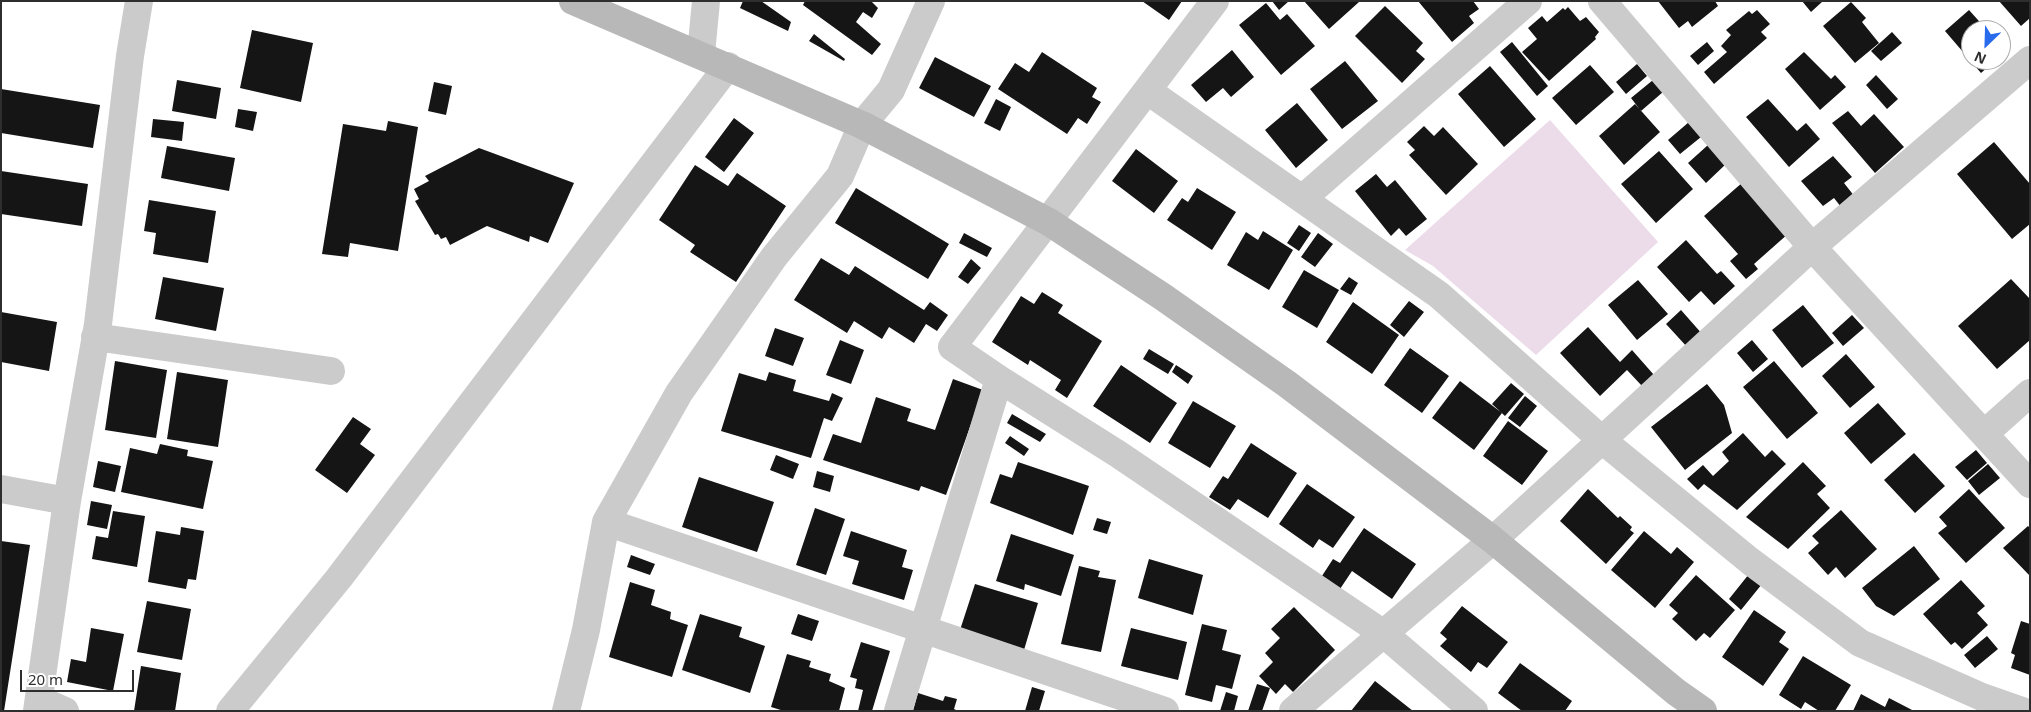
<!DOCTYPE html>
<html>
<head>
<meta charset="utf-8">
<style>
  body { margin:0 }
  #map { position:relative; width:2031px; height:712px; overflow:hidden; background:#fff; font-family:"Noto Sans",sans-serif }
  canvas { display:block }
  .frame { position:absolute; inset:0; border:2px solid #2e2e2e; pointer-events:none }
  .north { position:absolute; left:1961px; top:20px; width:50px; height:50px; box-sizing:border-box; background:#fff; border:1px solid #ababab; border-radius:50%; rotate:204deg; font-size:14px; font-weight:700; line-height:20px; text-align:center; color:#2e2e2e }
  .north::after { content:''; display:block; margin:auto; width:18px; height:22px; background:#286ced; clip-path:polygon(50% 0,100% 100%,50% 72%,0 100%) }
  .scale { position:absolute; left:20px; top:670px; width:114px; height:22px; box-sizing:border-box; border:2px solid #2e2e2e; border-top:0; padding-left:6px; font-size:15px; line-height:18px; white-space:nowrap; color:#2e2e2e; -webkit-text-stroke:4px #fff; paint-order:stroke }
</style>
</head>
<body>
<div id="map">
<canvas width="2031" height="712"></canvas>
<div class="frame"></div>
<div class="north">N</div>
<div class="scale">20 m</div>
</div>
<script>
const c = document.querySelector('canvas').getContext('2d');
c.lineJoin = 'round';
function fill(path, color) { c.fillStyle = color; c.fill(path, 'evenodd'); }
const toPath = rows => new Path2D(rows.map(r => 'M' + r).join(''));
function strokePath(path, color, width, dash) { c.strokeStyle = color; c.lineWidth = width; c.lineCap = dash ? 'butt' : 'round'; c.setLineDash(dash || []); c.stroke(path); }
fill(toPath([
  [1550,120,1658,242,1536,355,1433,266,1405,250]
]), '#ecdbe9');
fill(toPath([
  [743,1,761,1,791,22,788,31,740,8],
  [805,1,871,1,878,8,872,18,863,12,856,22,881,44,872,55,803,5],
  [1142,1,1182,1,1169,20],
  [1272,1,1289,1,1279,10],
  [1304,1,1358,1,1359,2,1329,29],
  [1418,1,1473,1,1479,9,1469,16,1474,23,1452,42],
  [1658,1,1715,1,1718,6,1692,27,1688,21,1679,28],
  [1802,1,1823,1,1811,12],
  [1999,1,2030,1,2030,18,2021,26],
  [1851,2,1866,18,1862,22,1879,43,1855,63,1823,26],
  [1266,3,1280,20,1287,14,1315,46,1281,75,1239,25],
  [1385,6,1423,43,1416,51,1425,59,1402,83,1355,36],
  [1568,7,1580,21,1586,17,1599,32,1595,37,1596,39,1549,81,1522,52,1537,39,1528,28,1542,16,1547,22,1563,8,1565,10],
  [1757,10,1770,24,1761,32,1767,38,1714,84,1704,72,1727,52,1721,46,1731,35,1726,30,1749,11,1752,14],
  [1969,10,1987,30,1971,30,1971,60,1996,60,1981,73,1945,31],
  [252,30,313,43,301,102,240,88],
  [1892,32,1902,43,1881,61,1871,51],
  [814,34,845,59,844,61,809,41],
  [1512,42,1548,86,1537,96,1500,52],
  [1707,42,1714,51,1698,65,1690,56],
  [1232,50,1254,77,1231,97,1223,88,1206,102,1191,85],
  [1042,52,1097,88,1092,97,1101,102,1087,124,1078,118,1067,134,998,89,1015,63,1029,72],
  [1804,52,1831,79,1835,75,1846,87,1820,110,1785,69],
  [935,57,991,86,974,117,919,88],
  [1345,61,1378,101,1342,129,1310,89],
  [1637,64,1647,76,1626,94,1616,82],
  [1590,65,1614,92,1576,125,1552,98],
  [1490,66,1536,119,1504,147,1458,94],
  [1876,75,1898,99,1887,109,1866,85],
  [177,80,221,88,216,119,172,111],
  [1653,80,1663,92,1641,111,1631,98],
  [434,82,452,86,446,115,428,111],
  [1,89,100,105,93,148,1,133],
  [996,99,1011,107,1000,131,984,123],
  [1768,99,1797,131,1806,123,1820,139,1789,167,1746,117],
  [1297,103,1328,140,1296,168,1265,130],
  [1635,104,1660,132,1624,165,1599,136],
  [238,109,257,112,253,131,235,127],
  [1848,111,1861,126,1874,114,1904,147,1875,173,1832,123],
  [734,118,754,133,724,172,705,157],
  [153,119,184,122,182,141,151,137],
  [388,121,418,127,398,251,350,243,348,257,322,254,343,124,386,131],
  [1689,122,1701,137,1680,154,1668,140],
  [1424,126,1434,136,1443,127,1478,164,1446,195,1409,155,1415,150,1407,142],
  [1994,142,2030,184,2030,224,2012,239,1957,174],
  [1708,145,1726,164,1706,183,1688,163],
  [167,146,235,158,229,191,161,178],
  [479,148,574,183,548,243,530,236,529,242,487,226,450,245,446,237,441,239,438,234,435,235,415,201,419,199,414,189,429,181,425,176],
  [1136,149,1178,181,1154,213,1112,181],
  [1659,151,1693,189,1656,223,1621,184],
  [1833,156,1852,177,1844,183,1855,197,1841,207,1834,198,1823,206,1801,181],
  [695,165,728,186,737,173,786,206,736,282,690,252,695,245,659,220],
  [1,171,88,184,82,226,1,214],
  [1376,174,1387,187,1395,180,1427,219,1406,236,1399,228,1391,236,1355,191],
  [1743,182,1789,233,1754,264,1758,269,1746,279,1730,261,1738,254,1704,216],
  [856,188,949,244,928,279,835,223],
  [1197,188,1236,212,1212,250,1167,220,1182,198,1188,202],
  [149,200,216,211,208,263,153,254,156,233,144,231],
  [1299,225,1311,233,1299,251,1287,243],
  [1263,231,1293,250,1269,290,1227,265,1246,232,1258,240],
  [964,233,992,248,987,257,959,243],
  [1318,233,1333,244,1315,267,1301,257],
  [1686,240,1717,274,1721,271,1735,286,1714,305,1701,291,1689,302,1657,267],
  [821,258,849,275,855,266,924,310,930,302,948,315,937,331,926,324,914,343,889,327,882,339,854,321,847,333,794,300],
  [971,259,981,268,968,284,958,277],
  [1304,270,1339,290,1317,328,1282,307],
  [163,277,224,288,216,331,155,319],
  [1349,277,1358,283,1351,295,1340,289],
  [2011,279,2030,299,2030,340,1997,369,1958,326],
  [1638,280,1668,314,1637,340,1608,305],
  [1042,292,1063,305,1058,313,1102,341,1067,398,1055,390,1061,380,1030,360,1028,365,992,342,1021,296,1034,304],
  [1409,301,1424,312,1404,337,1390,325],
  [1353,302,1399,335,1372,374,1326,342],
  [1803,305,1834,343,1802,368,1772,330],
  [1681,310,1703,335,1688,348,1666,324],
  [1,312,57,322,49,371,1,362],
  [1852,315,1864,328,1843,346,1832,333],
  [1588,327,1620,362,1632,350,1654,375,1642,386,1627,370,1600,396,1560,353],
  [775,328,804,338,793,366,765,356],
  [840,340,864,350,851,384,826,375],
  [1752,340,1768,359,1753,372,1737,353],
  [1410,348,1449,376,1422,413,1384,385],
  [1149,349,1174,364,1168,374,1143,359],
  [1846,354,1875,387,1850,408,1822,376],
  [115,361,167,370,156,438,105,430],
  [1774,361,1818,413,1787,439,1743,387],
  [1121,365,1177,403,1150,443,1093,406],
  [1176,365,1193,376,1188,384,1172,372],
  [177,372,228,380,218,447,167,439],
  [769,372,796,380,793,391,829,401,832,393,843,398,832,421,824,418,811,458,721,431,739,373,766,381],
  [953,379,983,390,946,495,921,486,919,491,823,460,833,434,861,443,876,397,911,409,907,421,935,430],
  [1460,381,1502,413,1474,450,1432,418],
  [1511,383,1524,394,1505,416,1492,404],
  [1707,384,1724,405,1732,433,1685,470,1651,427],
  [1525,396,1537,406,1520,427,1508,418],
  [1193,401,1236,426,1210,468,1168,443],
  [1878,403,1906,434,1871,464,1844,433],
  [1012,414,1046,434,1040,442,1007,423],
  [353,417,371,429,360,444,375,455,347,493,315,470],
  [1508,421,1548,451,1522,485,1483,456],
  [1743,433,1765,457,1772,450,1786,464,1737,510,1704,484,1698,490,1687,479,1703,465,1713,476,1729,461,1722,452],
  [1010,436,1029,449,1024,456,1005,443],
  [1251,443,1297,473,1268,518,1238,499,1230,510,1209,497,1223,476,1228,479],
  [160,444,188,450,187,456,213,461,203,509,121,492,130,448,157,454],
  [1976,450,1987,463,1967,480,1955,467],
  [1914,453,1945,486,1915,513,1884,480],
  [776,455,799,464,793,479,770,470],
  [98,461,121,466,115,492,93,487],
  [1018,462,1089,486,1073,535,990,503,1000,474,1012,478],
  [1803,462,1826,486,1817,494,1830,508,1788,549,1746,517],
  [1988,464,2000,478,1979,495,1968,481],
  [817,471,834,476,830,492,813,487],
  [699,477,774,502,757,552,682,527],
  [1307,484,1355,517,1333,548,1319,539,1313,548,1279,524],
  [1588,489,1618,518,1620,516,1632,527,1630,530,1634,533,1606,564,1560,521],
  [1969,489,2005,528,1966,563,1938,533,1947,526,1939,517],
  [91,501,112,505,107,529,87,525],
  [815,508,845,519,826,575,796,565],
  [1841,510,1877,549,1845,578,1836,567,1828,575,1808,553,1819,543,1812,536],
  [113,511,145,516,137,567,92,559,96,536,108,538],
  [1097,518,1111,522,1107,534,1093,530],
  [2028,526,2030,528,2030,576,2003,548],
  [181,527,204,531,196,580,188,579,186,589,148,582,156,531,180,535],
  [1364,528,1416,564,1392,599,1352,571,1338,592,1320,579,1333,559,1340,563],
  [851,531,907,550,902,567,913,570,904,600,852,584,859,561,843,556],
  [1644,531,1671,554,1677,547,1694,562,1655,608,1611,570],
  [1011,534,1074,555,1061,596,1025,584,1024,590,996,581],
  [1,541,30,545,4,711,1,711],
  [1914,546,1940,579,1894,616,1876,606,1862,588],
  [631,555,655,564,650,575,627,567],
  [1149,559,1203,575,1193,615,1138,598],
  [1079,566,1100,571,1098,577,1116,580,1101,652,1061,644],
  [1749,574,1762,584,1741,610,1729,599],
  [1696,575,1735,610,1710,638,1704,633,1696,641,1672,619,1678,613,1669,605],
  [1961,580,1985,606,1977,613,1988,625,1962,649,1955,642,1951,645,1923,614],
  [630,582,655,590,651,605,671,612,670,619,688,625,672,677,609,657],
  [975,584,1038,603,1024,650,960,630],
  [147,601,191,609,182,660,137,652],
  [1462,606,1508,642,1487,668,1478,662,1471,672,1440,646,1447,639,1440,633],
  [1294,607,1335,650,1293,692,1285,684,1276,694,1259,676,1273,662,1265,653,1280,638,1271,629],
  [1754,610,1786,632,1779,642,1789,649,1763,686,1722,657],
  [700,614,742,627,739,637,765,646,750,693,682,670],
  [798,614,819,621,812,641,791,634],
  [2021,621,2030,624,2030,675,2011,668,2015,655,2011,653],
  [1202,624,1227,630,1222,650,1241,655,1232,689,1216,685,1212,702,1185,695],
  [91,628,124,634,113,691,67,682,71,659,86,662],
  [1131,628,1187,642,1178,680,1121,666],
  [1987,636,1998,649,1975,668,1964,655],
  [861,642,890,651,872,711,858,711,863,690,855,688,857,679,850,677],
  [787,654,811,661,809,667,831,674,829,681,845,688,839,711,784,711,771,707],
  [1803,656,1851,685,1835,711,1819,711,1805,702,1801,709,1779,695],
  [1520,663,1572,701,1565,711,1522,711,1498,693],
  [141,666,181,673,175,711,134,711],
  [1375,681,1413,711,1351,711],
  [1257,684,1270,688,1262,711,1248,711],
  [1032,687,1045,691,1039,711,1025,711],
  [1226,692,1238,696,1234,711,1220,711],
  [918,693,943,701,945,696,957,699,954,709,958,711,913,711],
  [1861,694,1885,707,1889,698,1914,711,1853,711]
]), '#151515');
strokePath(toPath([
  [1602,1,1812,247,2030,484],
  [701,54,706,1],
  [1148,91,1439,295,1602,440,1750,561,1860,643,1982,697,2022,711],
  [1302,199,1528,1],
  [95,337,331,371],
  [999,379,1118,454,1384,634,1474,711],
  [1984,434,2030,393],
  [1,489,67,501],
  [606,522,1165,711],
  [40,700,65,711],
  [37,711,67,501,98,324,130,56,139,1],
  [230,711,339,578,728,66],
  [566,711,586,630,606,522,679,393,774,257,840,176,862,125,891,90,931,1],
  [898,711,999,379,952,347,1215,1],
  [1293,711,1493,540,1812,247,2030,60]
]), '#cbcbcb', 28);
strokePath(toPath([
  [573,1,862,125,1049,222,1163,297,1287,384,1493,540,1676,692,1703,711]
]), '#b8b8b8', 28);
</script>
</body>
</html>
